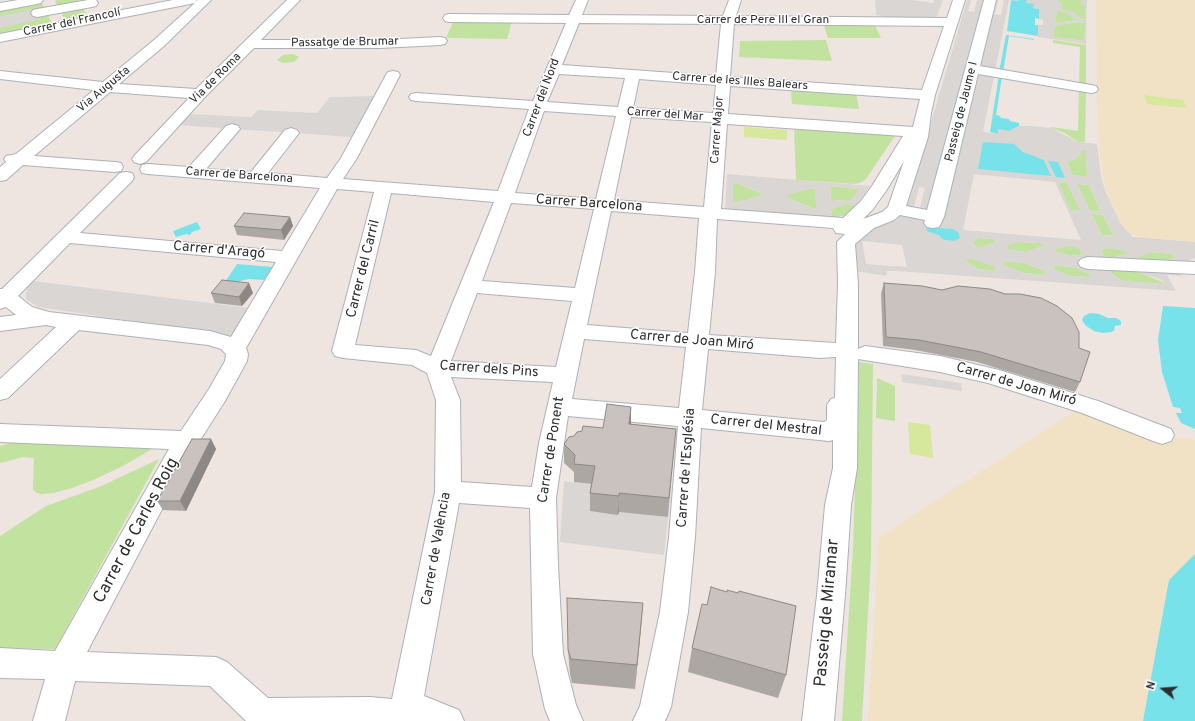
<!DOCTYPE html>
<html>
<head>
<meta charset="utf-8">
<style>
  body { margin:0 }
  #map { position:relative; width:1195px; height:721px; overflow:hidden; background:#eee5e0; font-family:Overpass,sans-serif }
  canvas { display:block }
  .north { position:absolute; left:1143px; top:669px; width:40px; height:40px; -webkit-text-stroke:3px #fff; paint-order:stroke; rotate:287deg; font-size:11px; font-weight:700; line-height:16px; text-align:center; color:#2d2d2d }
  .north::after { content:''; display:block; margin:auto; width:14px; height:18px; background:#2d2d2d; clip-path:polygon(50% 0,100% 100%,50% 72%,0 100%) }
</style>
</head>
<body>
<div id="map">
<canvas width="1195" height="721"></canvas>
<div class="north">N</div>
</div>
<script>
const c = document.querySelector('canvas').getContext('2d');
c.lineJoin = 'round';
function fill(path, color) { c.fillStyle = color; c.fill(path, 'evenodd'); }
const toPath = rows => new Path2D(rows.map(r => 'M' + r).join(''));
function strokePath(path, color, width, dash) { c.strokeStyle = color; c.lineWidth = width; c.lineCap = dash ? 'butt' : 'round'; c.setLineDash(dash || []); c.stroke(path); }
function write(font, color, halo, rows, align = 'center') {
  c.font = font + ' Overpass,sans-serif'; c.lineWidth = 3; c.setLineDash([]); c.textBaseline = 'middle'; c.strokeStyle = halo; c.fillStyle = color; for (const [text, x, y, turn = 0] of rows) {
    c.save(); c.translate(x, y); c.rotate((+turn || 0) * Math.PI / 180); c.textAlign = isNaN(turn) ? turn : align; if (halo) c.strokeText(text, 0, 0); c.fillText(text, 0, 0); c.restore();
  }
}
fill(toPath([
  [58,0,78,0,87,15,65,20,55,1],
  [1056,0,1081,0,1081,5,1086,5,1085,20,1078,17,1075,13,1061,9,1062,3],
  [41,2,52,23,0,34,0,10],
  [1057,10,1066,13,1078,20,1055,23],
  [454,20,512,21,507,39,446,38],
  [1078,22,1086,23,1084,41,1053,37,1055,26],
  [823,23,874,23,881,38,828,38],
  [826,40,832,61,739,57,740,41],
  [1053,40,1086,45,1086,86,1079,85,1080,47,1053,43],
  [293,54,299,57,294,62,283,63,277,60,283,55],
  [1079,88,1086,89,1085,142,1078,142,1065,133,1051,128,1051,127,1078,131],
  [791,89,856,93,859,109,792,104],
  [794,128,894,135,895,136,866,179,860,183,854,184,796,180],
  [1082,150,1086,151,1087,177,1072,175,1067,162,1078,157],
  [733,182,761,193,761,196,733,203],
  [1058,182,1067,183,1081,211,1070,210],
  [1077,184,1089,185,1101,212,1090,211],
  [830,186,859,189,851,201,831,200],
  [813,188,815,189,817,210,786,197,786,195],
  [848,204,856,206,846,215,832,218,831,209],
  [1091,214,1103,215,1114,236,1102,235],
  [978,238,992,239,997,242,978,248,972,243],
  [1017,242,1041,243,1044,246,1026,252,1010,250,1007,248,1006,246],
  [1065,246,1076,246,1079,248,1082,254,1079,256,1061,254,1054,251,1056,249],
  [1106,248,1123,250,1128,253,1112,258,1107,258,1104,256,1101,250,1102,249],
  [1152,252,1172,254,1177,256,1165,262,1140,260,1138,258,1139,256],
  [970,258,994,266,997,269,994,271,978,269,967,262,967,259],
  [1007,261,1023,263,1043,270,1046,273,1043,275,1024,273,1004,265,1003,262],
  [1056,265,1076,268,1090,274,1092,277,1071,276,1055,270,1052,266],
  [1113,270,1138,272,1165,283,1161,284,1123,281,1113,275,1111,272],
  [859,362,873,364,871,558,862,721,842,721,853,548],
  [877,378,895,386,895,421,876,418],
  [13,442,152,449,123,466,93,480,72,488,53,493,40,494,35,492,33,489,34,458,24,457,0,463,0,446],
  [159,459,55,649,0,648,0,536,46,506,99,487]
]), '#c2e29f');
fill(toPath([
  [1096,0,1195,0,1195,242,1139,238,1124,229,1105,188,1100,156,1097,109],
  [1075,411,1163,445,1177,437,1187,439,1188,437,1195,440,1195,554,1169,580,1143,721,868,721,879,537]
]), '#f1e2c5');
fill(toPath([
  [1144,95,1183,100,1187,108,1147,104],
  [744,127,787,130,787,140,744,137],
  [908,422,930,425,933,458,910,454]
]), '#d6e89b');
fill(toPath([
  [875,0,912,0,933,3,934,0,943,0,936,19,891,18,876,15],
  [967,0,971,0,968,11,974,12,977,0,998,0,995,14,1001,15,1004,1,1002,0,1019,0,1019,1,1009,0,983,132,997,134,998,129,1009,131,1019,126,1031,126,1051,128,1078,142,1097,144,1101,177,1106,193,1121,224,1133,237,1195,242,1195,258,1189,260,1189,263,1178,270,1182,276,1167,275,1176,291,896,271,887,271,886,276,854,271,850,243,861,233,897,220,905,211],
  [983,142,1016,147,1028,155,1044,160,1051,176],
  [1082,151,1086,151,1087,177,1072,175,1067,163,1078,157],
  [974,174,1055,182,1081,240,963,230],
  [1058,182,1067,183,1080,211,1070,210],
  [1077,184,1089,185,1101,212,1090,211],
  [919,187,925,188,919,211,913,210],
  [1091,214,1103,215,1114,236,1102,235],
  [947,228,956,231,951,241,944,240,938,235,930,233,927,231],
  [978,238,992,239,997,242,978,248,972,244],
  [862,241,902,245,907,267,866,264],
  [1020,242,1039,243,1042,244,1044,246,1026,252,1010,250,1006,246],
  [1067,246,1079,248,1082,255,1079,256,1061,254,1054,251,1056,249],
  [1104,248,1123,250,1128,253,1110,258,1103,255,1101,250],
  [1152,252,1172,254,1177,256,1165,262,1140,260,1138,258,1139,256],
  [970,258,995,267,997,270,994,271,978,269,967,262,967,259],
  [1007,261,1026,264,1043,270,1046,273,1043,275,1024,273,1004,265,1003,262],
  [1056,265,1076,268,1090,274,1092,277,1071,276,1055,270,1052,267],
  [1113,270,1138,272,1162,280,1165,283,1161,284,1123,281,1113,275,1111,272],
  [1027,0,1056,0,1062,3,1061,9,1075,13,1078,17,1085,20,1086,5,1081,5,1081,0,1087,0,1086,44,1038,37,1038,25,1043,25,1043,20,1039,19,1039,9,1033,8,1026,3],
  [1057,10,1066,13,1078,20,1055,23],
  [1078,22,1086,23,1084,41,1053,37,1055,26],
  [35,9,40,19,0,28,0,16],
  [377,96,352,137,176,125,188,114,251,117,258,110,317,113,330,97],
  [727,174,870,186,856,206,848,204,831,209,832,218,725,209],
  [733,182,760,192,761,196,733,203],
  [830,186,859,189,850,201,831,200],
  [814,188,815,189,816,210,786,197,787,195],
  [33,281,258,309,233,336,38,307,26,299,26,293,28,286],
  [902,374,961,383,962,391,902,382],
  [564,481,595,485,618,515,619,512,668,517,664,555,560,542]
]), '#dad6d3');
fill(toPath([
  [1011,0,1018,1,1019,0,1027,0,1026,3,1034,4,1033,8,1039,9,1039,19,1035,18,1035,25,1038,25,1038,36,1007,31],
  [1006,35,1034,39,1034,40,1009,36,1003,72,999,72],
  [999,75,1002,76,996,115,1000,116,1001,118,1009,119,1010,121,1019,123,1019,126,1009,131,998,129,998,134,990,132],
  [983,142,1014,144,1023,152,1044,160,1051,176,978,169],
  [1048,161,1058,162,1065,178,1056,177],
  [197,222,201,229,192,232,190,235,186,234,176,237,173,231],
  [928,227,953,229,958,232,960,238,954,241,944,240,938,235,928,232,926,229],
  [237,264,273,267,264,280,249,279,223,285],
  [1163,306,1195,308,1195,429,1181,423,1176,413,1182,413,1180,408,1173,407,1162,372,1158,340],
  [1090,313,1099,314,1108,318,1116,318,1121,321,1121,325,1115,326,1114,331,1111,332,1103,333,1094,331,1086,326,1082,320,1084,316],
  [1195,554,1195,721,1143,721,1169,580]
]), '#78e2eb');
const minor = toPath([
  [18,0,43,0,41,3,37,4,0,11,0,3,18,0],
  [88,0,96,0,98,3,96,6,92,7,37,17,33,16,31,13,33,10,37,9,88,0],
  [173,0,197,0,195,2,198,0,211,0,164,46,119,84,196,89,287,0,300,0,261,40,380,40,440,37,445,38,447,41,445,44,440,45,380,48,254,48,205,97,146,162,140,164,134,162,132,159,134,156,189,98,110,92,34,156,115,162,121,163,123,167,121,171,115,172,23,165,6,180,0,181,0,167,6,162,4,159,6,156,16,154,94,90,0,79,0,71,103,82,154,40,195,3,0,42,0,34,173,0],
  [576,0,588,0,582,15,723,16,729,0,741,0,736,16,947,18,953,0,965,0,935,95,931,113,928,137,906,206,927,210,984,0,996,0,980,66,1091,85,1096,86,1098,89,1096,92,1091,93,978,74,944,217,939,227,933,228,927,227,924,223,925,220,900,215,894,220,874,228,855,244,858,284,858,349,865,346,940,356,999,370,1098,401,1171,429,1174,435,1171,441,1162,444,1153,441,1082,413,988,383,940,372,858,359,857,468,851,505,845,595,834,721,802,721,817,595,825,505,833,468,833,440,829,441,701,428,695,537,688,612,671,707,665,721,633,721,640,706,660,612,669,537,678,426,568,416,556,498,558,565,563,654,576,705,583,721,550,721,545,709,533,654,530,508,459,503,424,696,459,710,464,721,246,721,210,686,75,681,65,721,33,721,45,679,0,678,0,648,55,651,169,449,0,442,0,424,181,431,209,389,225,361,226,354,221,349,208,345,79,330,8,398,0,400,0,379,56,327,46,325,0,331,0,317,16,315,6,307,0,309,0,289,2,289,120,173,126,172,132,173,134,177,132,181,80,233,282,251,320,188,148,174,142,173,140,169,142,165,148,164,189,167,226,126,232,124,238,126,240,129,206,169,251,172,285,130,291,128,297,130,299,133,268,173,327,178,341,158,386,75,388,72,393,71,398,72,400,75,357,158,343,179,498,191,529,109,416,101,411,100,409,97,411,94,416,93,533,101,566,23,449,22,445,21,443,18,445,15,449,14,569,15,576,0],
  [579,23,721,24,716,76,562,65,579,23],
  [734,24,944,26,922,90,730,77,734,24],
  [559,74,625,78,618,107,547,102,559,74],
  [639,79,716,85,713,113,633,108,639,79],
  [730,86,920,99,913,127,728,114,730,86],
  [544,111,616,116,596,199,515,193,544,111],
  [631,117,712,122,704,207,614,200,631,117],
  [727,124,903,136,872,186,861,201,843,218,721,209,727,124],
  [904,161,888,207,882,212,863,219,873,209,886,191,904,161],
  [337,189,374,192,332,351,335,356,343,358,412,365,427,373,436,400,435,492,392,699,370,697,268,698,227,662,216,657,87,652,190,456,225,401,247,361,248,354,246,348,337,189],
  [391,193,494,202,431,356,416,350,355,345,391,193],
  [511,203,594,209,575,288,482,281,511,203],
  [611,211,699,218,695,272,688,333,587,325,611,211],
  [717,219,833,228,836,233,845,234,837,242,838,284,836,343,709,335,715,272,717,219],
  [70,243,276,262,231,337,210,331,49,312,32,307,18,296,70,243],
  [477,293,572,301,556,367,451,361,477,293],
  [584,339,686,347,679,408,572,399,584,339],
  [708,349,820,358,836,357,835,398,831,399,827,405,827,420,824,422,702,410,708,349],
  [451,377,553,382,539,443,532,487,461,482,460,400,451,377],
  [1088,257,1195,262,1195,274,1088,269,1081,267,1078,263,1081,259,1088,257]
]);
strokePath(minor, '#adb1b8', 2);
fill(minor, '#fff');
fill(toPath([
  [290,217,293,226,284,240,237,235,234,226],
  [884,283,1079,348,1080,382,1075,392,977,362,915,350,883,346,881,293],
  [211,293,253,293,242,306,215,303],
  [631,407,631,424,676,429,668,517,619,512,618,515,590,511,590,493,591,484,574,482,574,472,564,463,564,444,603,428],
  [211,439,216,449,186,511,163,510,157,501],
  [643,603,641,627,635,689,572,683,570,674,568,650],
  [692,648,786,675,778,698,688,672]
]), '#ada7a4');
fill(toPath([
  [290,217,293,226,284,240,281,230],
  [249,283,253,293,242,306,239,297],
  [631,407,631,426,629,424],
  [211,439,216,449,186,511,180,501],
  [619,493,619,512,618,515,619,496],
  [643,603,641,627,635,689,637,665]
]), '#8d8886');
const building = toPath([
  [244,213,290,217,281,230,234,226,244,213],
  [222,280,249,283,239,297,211,293,222,280],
  [884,283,922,286,942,290,958,286,990,289,1005,294,1020,294,1041,298,1057,306,1072,318,1079,332,1079,348,1090,352,1080,382,981,352,919,340,886,337,884,283],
  [607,404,631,407,629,424,676,429,669,498,619,493,619,496,590,493,595,466,574,464,575,455,564,444,569,437,574,436,577,432,582,431,583,426,603,428,607,404],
  [192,439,211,439,180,501,157,501,192,439],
  [711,587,727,592,727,590,738,593,739,591,796,606,786,675,692,648,702,604,707,605,711,587],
  [567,598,643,603,637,665,571,659,568,650,567,598]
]);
fill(building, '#c9c2bf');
strokePath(building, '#8d8886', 1);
write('12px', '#2d2d2d', '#fff', [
  ["Carrer de Pere III el Gran",763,21],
  ["Carrer del Francolí",72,23,-12],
  ["Passatge de Brumar",345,43,-1],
  ["Via de Roma",216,79,-45],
  ["Carrer de les Illes Balears",740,82,4],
  ["Via Augusta",104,90,-40],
  ["Carrer del Nord",542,98,-69],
  ["Passeig de Jaume I",962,112,-76],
  ["Carrer del Mar",665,115,4],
  ["Carrer Major",718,130,-86],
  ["Carrer de Barcelona",239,176,4]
]);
write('14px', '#2d2d2d', '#fff', [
  ["Carrer Barcelona",589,204,4],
  ["Carrer d'Aragó",219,251,5],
  ["Carrer del Carril",364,269,-76],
  ["Carrer de Joan Miró",692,341,5],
  ["Carrer dels Pins",489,370,4],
  ["Carrer de Joan Miró",1016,385,16],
  ["Carrer del Mestral",766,426,6],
  ["Carrer de Ponent",552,450,-81],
  ["Carrer de l'Església",687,468,-86],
  ["Carrer de València",437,549,-80]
]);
write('17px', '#2d2d2d', '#fff', [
  ["Carrer de Carles Roig",137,531,-62],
  ["Passeig de Miramar",828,613,-85]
]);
</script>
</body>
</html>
